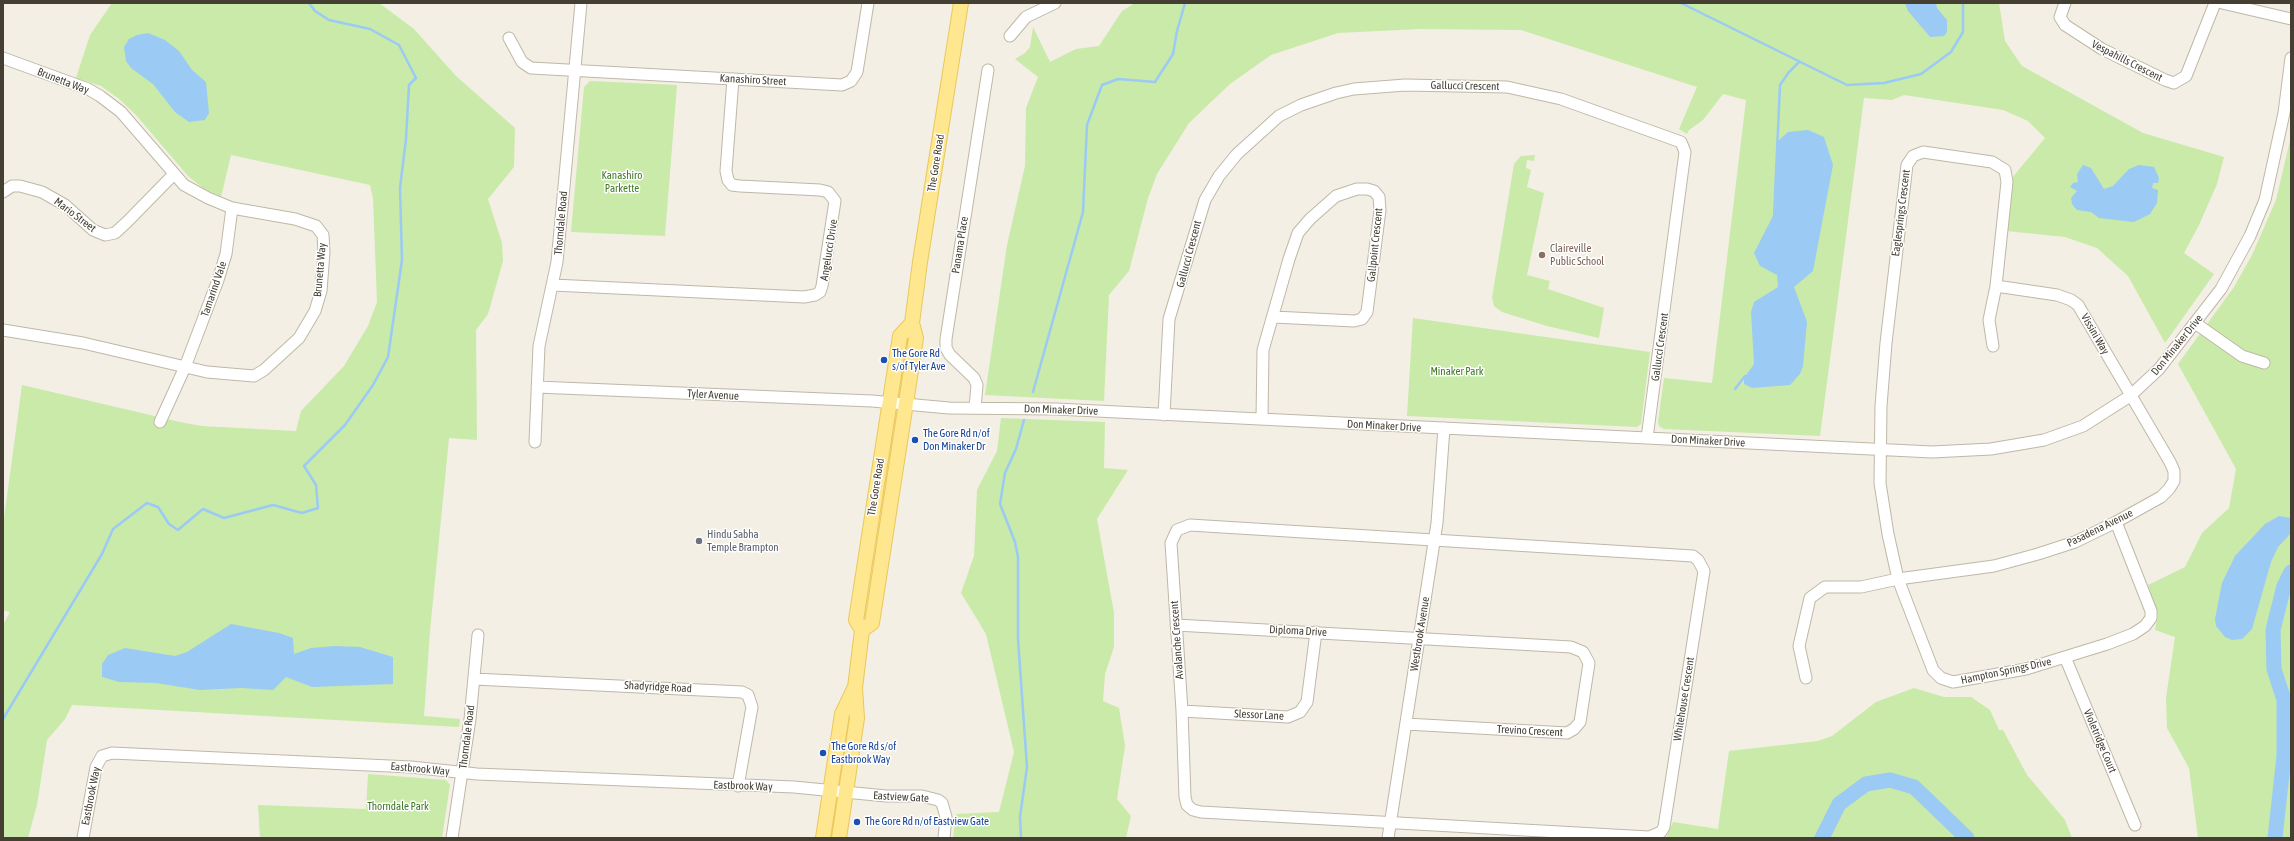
<!DOCTYPE html>
<html>
<head>
<meta charset="utf-8">
<style>
  body { margin:0 }
  #map { position:relative; width:2294px; height:841px; overflow:hidden; background:#f3efe4; font-family:"Asap Condensed",sans-serif }
  canvas { display:block }
  .frame { position:absolute; inset:0; border:4px solid #453f33; pointer-events:none }
</style>
</head>
<body>
<div id="map">
<canvas width="2294" height="841"></canvas>
<div class="frame"></div>
</div>
<script>
const c = document.querySelector('canvas').getContext('2d');
c.lineJoin = 'round';
function fill(path, color) { c.fillStyle = color; c.fill(path, 'evenodd'); }
const toPath = rows => new Path2D(rows.map(r => 'M' + r).join(''));
function strokePath(path, color, width, dash) { c.strokeStyle = color; c.lineWidth = width; c.lineCap = dash ? 'butt' : 'round'; c.setLineDash(dash || []); c.stroke(path); }
function write(font, color, halo, rows, align = 'center') {
  c.font = font + ' "Asap Condensed",sans-serif'; c.lineWidth = 3; c.setLineDash([]); c.textBaseline = 'middle'; c.strokeStyle = halo; c.fillStyle = color; for (const [text, x, y, turn = 0] of rows) {
    c.save(); c.translate(x, y); c.rotate((+turn || 0) * Math.PI / 180); c.textAlign = isNaN(turn) ? turn : align; if (halo) c.strokeText(text, 0, 0); c.fillText(text, 0, 0); c.restore();
  }
}
fill(toPath([
  [112,3,379,3,414,29,456,76,515,128,514,167,488,199,502,243,503,261,488,314,476,330,477,440,449,438,430,631,424,716,460,719,459,727,72,705,65,719,47,740,37,805,28,838,3,838,3,625,10,612,3,610,3,526,22,385,180,422,201,426,296,431,301,411,344,366,368,326,377,302,373,198,370,185,231,155,221,197,203,188,188,176,136,115,118,98,101,86,76,78,90,35],
  [1135,3,1999,3,2005,41,2022,66,2143,133,2224,157,2217,184,2199,225,2184,253,2214,274,2165,343,2128,276,2097,248,2065,237,2006,231,2012,178,2045,138,2028,121,2003,110,1904,95,1892,100,1864,98,1820,436,1664,429,1659,426,1658,422,1664,378,1712,383,1746,100,1723,94,1703,120,1689,130,1687,134,1679,129,1697,87,1521,30,1420,29,1338,33,1271,55,1230,84,1189,123,1157,174,1148,198,1129,271,1109,295,1104,401,985,395,1007,245,1025,166,1026,108,1038,77,1015,59,1025,53,1030,47,1033,27,1050,62,1076,49,1099,46,1122,11],
  [590,81,677,85,665,236,571,232,584,87],
  [2291,136,2291,838,2198,838,2189,768,2167,728,2166,698,2175,637,2155,630,2158,615,2148,585,2185,567,2202,533,2229,508,2236,469,2178,364,2234,287,2252,255,2276,200],
  [1535,155,1534,161,1527,160,1526,168,1531,170,1527,187,1544,193,1527,275,1550,281,1548,289,1604,308,1599,338,1547,326,1502,312,1494,306,1492,298,1514,164,1521,156],
  [1413,318,1650,352,1641,424,1637,427,1407,416],
  [1001,418,1105,422,1104,468,1128,470,1097,519,1114,613,1114,647,1105,674,1103,701,1119,708,1125,746,1117,799,1131,816,1126,838,953,838,956,814,999,812,1014,752,986,634,961,593,974,556,977,490,997,451],
  [1914,688,1944,697,1971,697,1990,710,1999,730,2003,730,2027,775,2065,820,2072,838,1666,838,1673,822,1718,829,1729,751,1818,741,1832,736,1876,702],
  [368,774,446,780,450,785,442,838,260,838,258,805,366,809]
]), '#c9eaa9');
fill(toPath([
  [1905,3,1936,3,1937,8,1947,20,1947,32,1944,36,1930,37,1908,11],
  [148,33,165,40,179,51,192,70,206,82,209,113,205,120,189,122,175,112,153,84,131,68,126,61,124,47,129,39,137,35],
  [1808,130,1824,137,1833,165,1813,271,1794,287,1807,322,1803,366,1800,374,1790,385,1752,388,1744,384,1744,378,1754,364,1751,312,1754,302,1778,287,1777,275,1760,266,1754,253,1773,216,1776,205,1776,143,1788,132],
  [2083,165,2091,168,2104,189,2113,186,2129,169,2139,165,2154,167,2159,178,2158,183,2153,183,2152,188,2158,190,2157,203,2150,214,2134,222,2099,218,2091,212,2077,210,2072,204,2071,198,2077,191,2070,187,2073,183,2078,182,2077,174],
  [2279,516,2291,518,2291,533,2278,547,2271,562,2252,629,2242,639,2232,640,2225,637,2216,626,2215,619,2222,583,2235,556,2265,524],
  [231,624,279,633,293,638,294,654,311,648,335,646,360,647,393,657,393,684,312,687,286,677,273,690,241,688,200,690,156,683,119,682,102,677,102,664,108,655,125,648,175,656,187,652]
]), '#9bcaf4');
strokePath(toPath([
  [1681,3,1847,85,1884,83,1921,74,1951,52,1963,32,1963,3],
  [1774,218,1780,85,1789,72,1799,62],
  [1735,389,1745,376],
  [1033,392,1083,212,1087,125,1102,85,1118,79,1155,82,1173,54,1177,31,1185,3],
  [3,719,102,554,113,529,147,503,158,507,169,524,178,530,203,509,224,518,273,505,302,513,318,508,316,485,304,466,345,425,373,385,388,357,402,260,400,188,406,139,409,85,416,78,399,45,370,29,329,20,315,11,309,3],
  [1021,838,1020,817,1027,767,1018,639,1018,557,1015,542,1000,504,1005,473,1016,449,1024,420]
]), '#9bcaf4', 2.5);
strokePath(toPath([
  [1822,838,1839,804,1866,784,1890,780,1914,787,1967,838],
  [2275,838,2284,756,2284,700,2274,669,2273,630,2284,586,2291,572]
]), '#9bcaf4', 15);
const minor = toPath([
  [2065,3,2060,17,2065,25,2102,49,2165,80,2174,83,2186,76,2215,3],
  [2222,3,2291,19],
  [1010,36,1026,17,1055,3],
  [509,38,522,62,531,68,842,85,851,81,857,72,868,3],
  [3,58,88,89,100,96,121,112,184,185,208,198,232,208,295,219,316,226,323,235,324,252,321,291,315,311,299,338,264,370,254,376,207,372,83,343,3,330],
  [3,192,12,186,20,186,42,192,65,205,93,230,105,235,115,233,127,222,174,174],
  [553,285,804,297,815,295,820,292,822,286,835,201,828,192,820,190,740,186,732,185,728,180,726,171,733,79],
  [2195,323,2242,356,2264,363],
  [1993,346,1989,320,1996,286,2007,182,2005,170,1992,162,1923,152,1913,156,1907,165,1886,343,1881,406,1880,483,1888,534,1898,579,1933,670,1941,678,1953,682,2026,669,2107,644,2133,634,2145,626,2151,618,2151,611,2116,522],
  [537,387,872,401,949,408,1056,409,1932,452,1991,449,2044,440,2083,426,2130,396,2159,369,2221,289,2250,236,2265,200,2284,113,2291,58],
  [975,408,977,385,974,378,950,355,946,348,946,339,988,70],
  [1164,415,1169,319,1205,200,1219,176,1237,154,1279,116,1301,105,1336,93,1354,89,1405,85,1507,87,1561,99,1681,142,1685,152,1647,438],
  [1262,419,1263,350,1289,259,1298,233,1310,219,1336,196,1357,189,1367,189,1374,191,1379,197,1380,210,1367,312,1362,319,1354,321,1274,317],
  [160,422,185,367,218,280,226,254,232,208],
  [535,442,539,346,557,262,581,3],
  [1190,525,1693,556,1698,560,1704,571,1664,827,1661,832,1649,837,1201,812,1193,810,1187,805,1185,797,1182,711,1171,543,1177,530,1190,525],
  [1176,625,1571,647,1583,652,1589,663,1580,722,1574,729,1567,733,1406,724],
  [2065,657,2135,825],
  [1806,678,1799,646,1810,598,1825,587,1861,587,1898,579,1994,566,2038,554,2075,542,2116,522,2161,497,2169,489,2174,481,2174,471,2170,462,2078,305,2071,300,2057,295,1996,286],
  [474,679,742,692,748,695,752,707,738,786],
  [1182,711,1288,717,1300,712,1307,702,1316,632],
  [83,838,96,767,102,756,112,753,411,767,477,774,794,787,886,796,922,796,938,800,942,803,946,817,944,838],
  [452,838,470,719,478,635],
  [1388,838,1437,523,1444,428]
]);
const major = toPath([
  [862,630,872,623,916,338,912,323,920,262,961,3],
  [823,838,842,714,854,689],
  [839,838,857,718,855,688,862,630,856,620,900,336,912,323]
]);
strokePath(minor, '#bfb8a6', 13);
strokePath(major, '#eac85a', 16);
strokePath(minor, '#fff', 11);
strokePath(major, '#ffe790', 14);
for (const [x, y, r, color] of [
  [1542,255,4,"#8d6e63"],
  [884,360,4,"#1a4fb4"],
  [915,440,4,"#1a4fb4"],
  [699,541,4,"#6b7280"],
  [823,753,4,"#1a4fb4"],
  [857,822,4,"#1a4fb4"]
]) { const dot = new Path2D(); dot.arc(x, y, r, 0, 2 * Math.PI); c.fillStyle = color; c.fill(dot); strokePath(dot, '#fff', 1.5); }
write('11px', '#453f33', '#fff', [
  ["Vespahills Crescent",2127,61,27],
  ["Kanashiro Street",753,80,3],
  ["Brunetta Way",63,81,21],
  ["Gallucci Crescent",1465,86,1],
  ["The Gore Road",936,163,-81],
  ["Eaglesprings Crescent",1901,213,-83],
  ["Mario Street",75,215,37],
  ["Thorndale Road",561,223,-85],
  ["Panama Place",960,245,-81],
  ["Gallpoint Crescent",1375,245,-84],
  ["Angelucci Drive",829,250,-81],
  ["Gallucci Crescent",1189,254,-75],
  ["Brunetta Way",320,270,-85],
  ["Tamarind Vale",214,289,-71],
  ["Vissini Way",2095,334,60],
  ["Don Minaker Drive",2177,345,-51],
  ["Gallucci Crescent",1660,347,-82],
  ["Tyler Avenue",713,395,3],
  ["Don Minaker Drive",1061,410,2],
  ["Don Minaker Drive",1384,426,3],
  ["Don Minaker Drive",1708,441,3],
  ["The Gore Road",876,487,-81],
  ["Pasadena Avenue",2100,528,-26],
  ["Diploma Drive",1298,631,3],
  ["Westbrook Avenue",1420,634,-81],
  ["Avalanche Crescent",1177,640,-94],
  ["Hampton Springs Drive",2006,671,-12],
  ["Shadyridge Road",658,687,3],
  ["Whitehouse Crescent",1684,699,-81],
  ["Slessor Lane",1259,715,3],
  ["Trevino Crescent",1530,731,3],
  ["Thorndale Road",467,737,-83],
  ["Violetridge Court",2100,741,67],
  ["Eastbrook Way",420,769,5],
  ["Eastbrook Way",743,786,2],
  ["Eastbrook Way",91,796,-79],
  ["Eastview Gate",901,797,3]
]);
write('11px', '#3f7a24', '#fff', [
  ["Kanashiro",622,176],
  ["Parkette",622,189],
  ["Minaker Park",1457,372],
  ["Thorndale Park",398,807]
]);
write('11px', '#785e54', '#fff', [
  ["Claireville",1550,249],
  ["Public School",1550,262]
], 'left');
write('11px', '#164399', '#fff', [
  ["The Gore Rd",892,354],
  ["s/of Tyler Ave",892,367],
  ["The Gore Rd n/of",923,434],
  ["Don Minaker Dr",923,447],
  ["The Gore Rd s/of",831,747],
  ["Eastbrook Way",831,760],
  ["The Gore Rd n/of Eastview Gate",865,822]
], 'left');
write('11px', '#5b616d', '#fff', [
  ["Hindu Sabha",707,535],
  ["Temple Brampton",707,548]
], 'left');
</script>
</body>
</html>
